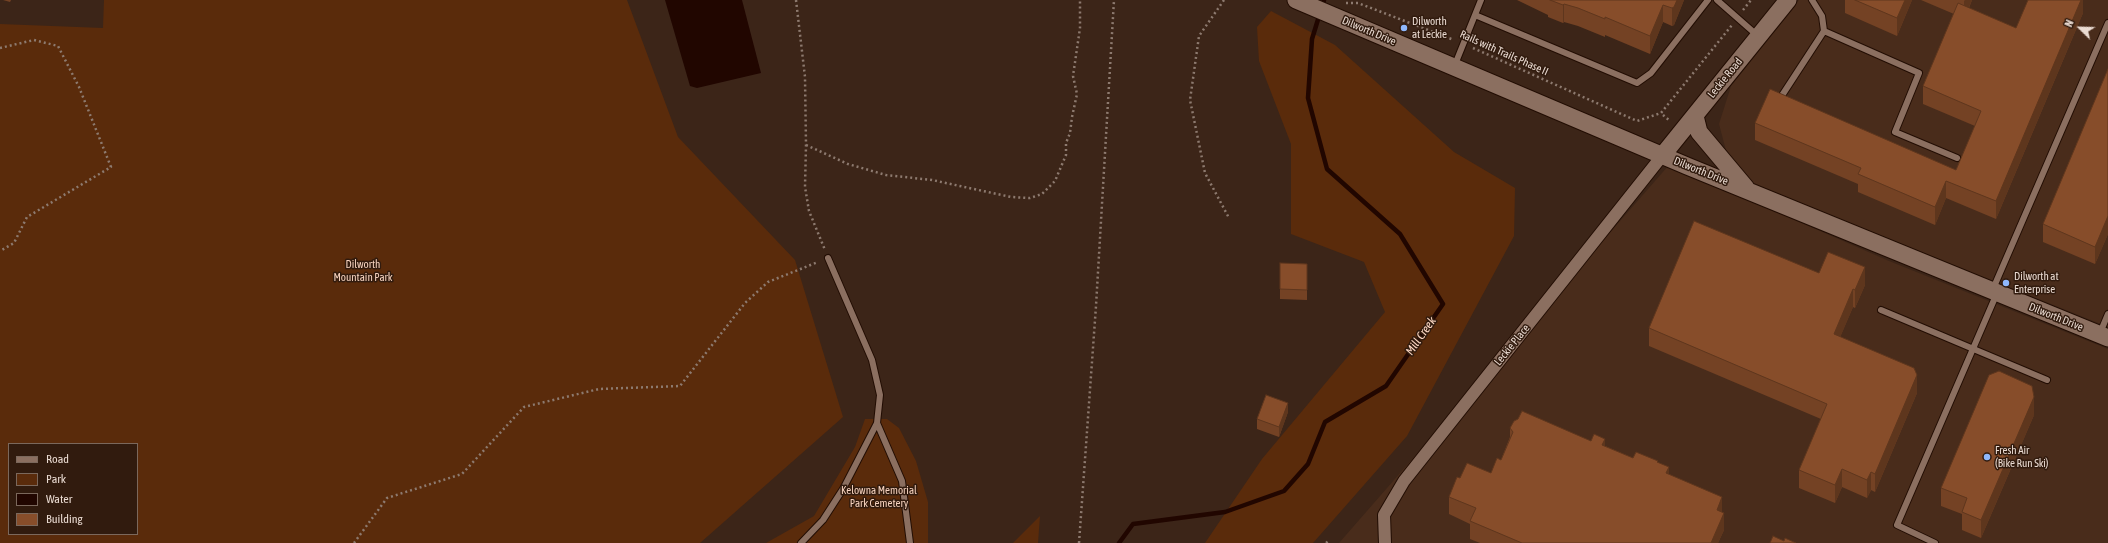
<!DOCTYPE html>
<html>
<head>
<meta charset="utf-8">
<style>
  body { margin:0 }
  #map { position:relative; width:2108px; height:543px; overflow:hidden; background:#3c2518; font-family:"Asap Condensed",sans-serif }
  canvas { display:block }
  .legend { position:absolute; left:8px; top:443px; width:130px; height:92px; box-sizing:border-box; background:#311b0e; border:1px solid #7b685c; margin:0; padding:5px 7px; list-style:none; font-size:12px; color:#eadbd2 }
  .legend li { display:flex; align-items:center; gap:8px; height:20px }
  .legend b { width:20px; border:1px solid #7b685c }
  .north { position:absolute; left:2060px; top:8px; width:40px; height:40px; -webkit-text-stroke:3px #311b0e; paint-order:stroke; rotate:293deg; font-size:11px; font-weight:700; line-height:16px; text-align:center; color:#eadbd2 }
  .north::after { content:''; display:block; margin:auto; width:14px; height:18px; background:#eadbd2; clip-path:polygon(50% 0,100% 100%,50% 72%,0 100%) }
</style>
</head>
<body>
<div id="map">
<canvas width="2108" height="543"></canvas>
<ul class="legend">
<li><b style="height:5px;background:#8b6f60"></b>Road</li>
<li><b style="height:11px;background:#5a2b0b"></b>Park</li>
<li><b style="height:11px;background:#210600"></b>Water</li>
<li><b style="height:11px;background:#874d2a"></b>Building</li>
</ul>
<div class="north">N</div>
</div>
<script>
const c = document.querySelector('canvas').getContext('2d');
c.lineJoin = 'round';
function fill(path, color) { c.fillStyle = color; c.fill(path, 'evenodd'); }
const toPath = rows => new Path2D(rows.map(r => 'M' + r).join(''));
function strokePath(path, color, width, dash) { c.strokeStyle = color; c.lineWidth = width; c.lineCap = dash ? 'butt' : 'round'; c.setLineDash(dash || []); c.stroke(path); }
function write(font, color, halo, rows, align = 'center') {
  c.font = font + ' "Asap Condensed",sans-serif'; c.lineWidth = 3; c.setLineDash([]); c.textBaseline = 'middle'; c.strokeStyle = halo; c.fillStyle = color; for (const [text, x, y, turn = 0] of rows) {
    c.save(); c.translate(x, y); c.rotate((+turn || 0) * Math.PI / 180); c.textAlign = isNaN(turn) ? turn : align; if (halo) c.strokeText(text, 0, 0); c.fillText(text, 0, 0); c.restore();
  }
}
fill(toPath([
  [1799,0,2108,0,2108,327,1748,182,1728,158,1719,124,1731,86],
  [1669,165,1889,261,2108,349,2108,543,1339,543]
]), '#492c1b');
fill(toPath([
  [104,0,627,0,678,137,795,260,843,417,700,543,0,543,0,24,103,28],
  [9,444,137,444,137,534,9,534],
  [1271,11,1335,45,1454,152,1515,188,1514,236,1407,436,1313,543,1205,543,1262,459,1385,312,1364,262,1291,234,1291,144,1259,61,1257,27],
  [865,419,887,419,899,428,916,461,928,502,928,543,766,543,814,516,855,447],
  [1040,516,1038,543,1013,543]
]), '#5a2b0b');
fill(toPath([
  [665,0,742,0,761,73,697,88,690,86]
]), '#210600');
strokePath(toPath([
  [1119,543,1133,524,1225,512,1284,491,1308,464,1325,422,1386,386,1443,304,1400,234,1327,169,1308,98,1312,39,1324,0]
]), '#210600', 4.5);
const service = toPath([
  [1717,0,1758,36],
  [1812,0,1822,16,1824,31,1919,73,1895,132,1957,158],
  [1475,15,1637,83,1651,73,1708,0],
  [1454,67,1481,0],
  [1779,100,1824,31],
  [1993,289,2108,23],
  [1881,310,2047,380],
  [2100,333,2108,314],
  [877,423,902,481,910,543],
  [801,543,823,520,843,489,877,423,880,395,872,360,828,258],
  [1935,543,1897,525,1997,293]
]);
const minor = toPath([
  [1385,543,1384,515,1404,481,1662,156]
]);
const secondary = toPath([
  [1296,0,1687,166,2108,338],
  [1695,116,1699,132,1746,188],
  [1662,156,1788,0]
]);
strokePath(service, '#220d03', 8);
strokePath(minor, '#220d03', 14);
strokePath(secondary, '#220d03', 19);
strokePath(toPath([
  [796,0,805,77,806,145,805,187,809,211,825,250],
  [1224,0,1199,36,1190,100,1205,173,1229,218],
  [1346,3,1358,3,1454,40],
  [1743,10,1751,0],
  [0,48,34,40,58,46,79,87,111,167,27,217,14,243,0,251],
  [1473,48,1637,121,1661,113,1732,25],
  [1663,115,1670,121],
  [806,145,848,164,886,175,932,180,1011,197,1030,198,1042,194,1055,181,1066,155,1066,143,1070,133,1072,117,1077,94,1073,76,1080,28,1080,0],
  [354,543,387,498,462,474,524,407,599,389,680,386,745,303,768,282,818,262],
  [1079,543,1096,306,1114,0],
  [1326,543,1330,540]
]), '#8d7a6f', 2.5, [2, 3]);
strokePath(service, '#8b6f60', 6);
strokePath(minor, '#8b6f60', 12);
strokePath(secondary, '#8b6f60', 17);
fill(toPath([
  [3,0,11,0,10,2],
  [1517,0,1684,0,1674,25,1672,26,1663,22,1650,54,1605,35,1605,37,1578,26,1564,22,1563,23,1548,17,1548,15],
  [1845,0,1912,0,1897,36,1845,13],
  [1921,0,1972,0,1969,8,2016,28,2083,0,2083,13,1996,219,1946,198,1935,225,1858,192,1858,184,1755,140,1755,123,1956,170,1975,126,1923,104,1923,86,1954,14],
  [2108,69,2108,234,2095,264,2043,242,2043,224],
  [1280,263,1307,264,1307,300,1280,299],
  [1819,273,1865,285,1855,308,1853,307,1840,337,1917,393,1875,492,1871,490,1867,498,1842,487,1835,503,1799,488,1799,470,1821,419,1649,346,1649,328],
  [1288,412,1279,437,1257,429,1257,419],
  [2034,415,1981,538,1962,530,1962,514,1941,506,1941,488],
  [1510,428,1605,446,1633,458,1658,463,1669,474,1722,512,1724,530,1718,543,1480,543,1470,539,1470,524,1449,514,1449,497,1460,478,1491,473,1501,460,1510,437]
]), '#744224');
fill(toPath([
  [1677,0,1684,0,1674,25,1672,26,1672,8],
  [1905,0,1912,0,1897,36,1897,18],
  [1965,0,1972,0,1964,19,1964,1],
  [2081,0,2083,0,2083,13,1996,219,1996,201],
  [1564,4,1564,22,1563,23,1563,5],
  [1663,5,1663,22,1650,54,1650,36],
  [1946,181,1946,198,1935,225,1935,207],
  [2108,216,2108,234,2095,264,2095,247],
  [1865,267,1865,285,1855,308,1855,290],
  [1853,289,1853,307,1834,352,1834,334],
  [1917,375,1917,393,1875,492,1875,474],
  [2034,397,2034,415,1981,538,1981,520],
  [1288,403,1288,412,1279,437,1279,427],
  [1605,439,1605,457,1602,445],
  [1669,467,1669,485,1666,473],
  [1842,469,1842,487,1835,503,1835,485],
  [1871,472,1871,490,1867,498,1867,480],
  [1722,497,1722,515,1717,510],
  [1724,513,1724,530,1718,543,1711,543]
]), '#5e361d');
const building = toPath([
  [1550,0,1677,0,1674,7,1672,8,1663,5,1650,36,1605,17,1605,19,1578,8,1564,4,1563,5,1550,0],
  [1855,0,1905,0,1897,18,1855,0],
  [2028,0,2081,0,1996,201,1946,181,1935,207,1858,174,1861,168,1755,123,1770,89,1956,170,1981,111,1923,86,1958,3,2016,28,2028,0],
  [2108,69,2108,216,2095,247,2043,224,2108,69],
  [1694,221,1819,273,1828,252,1865,267,1855,290,1853,289,1834,334,1914,368,1917,375,1875,474,1871,472,1867,480,1842,469,1835,485,1799,470,1827,404,1649,328,1694,221],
  [1280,263,1307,264,1307,290,1280,289,1280,263],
  [1999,371,2032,386,2034,397,1981,520,1962,512,1967,498,1941,488,1989,375,1999,371],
  [1266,395,1288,403,1279,427,1257,419,1266,395],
  [1522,411,1591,441,1594,434,1605,439,1602,445,1633,458,1636,452,1658,461,1657,462,1669,467,1666,473,1722,497,1717,510,1724,513,1711,543,1522,543,1470,521,1476,508,1449,497,1457,477,1460,478,1467,463,1491,473,1497,458,1501,460,1513,432,1510,428,1514,421,1518,419,1522,411],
  [1773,536,1784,541,1785,538,1796,543,1770,543,1773,536]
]);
fill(building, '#874d2a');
strokePath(building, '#5e361d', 1);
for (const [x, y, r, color] of [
  [1404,28,4,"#8fb8fd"],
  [2006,283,4,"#8fb8fd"],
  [1987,457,4,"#8fb8fd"]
]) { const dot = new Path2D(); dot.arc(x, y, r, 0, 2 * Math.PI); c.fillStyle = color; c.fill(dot); strokePath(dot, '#311b0e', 1.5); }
write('11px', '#eadbd2', '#311b0e', [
  ["Dilworth",1412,22],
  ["at Leckie",1412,35],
  ["Dilworth at",2014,277],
  ["Enterprise",2014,290],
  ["Fresh Air",1995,451],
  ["(Bike Run Ski)",1995,464]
], 'left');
write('11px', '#eadbd2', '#311b0e', [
  ["Dilworth Drive",1369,31,23],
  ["Rails with Trails Phase II",1504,53,24],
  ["Leckie Road",1725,78,-51],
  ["Dilworth Drive",1701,171,22],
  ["Dilworth Drive",2056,317,22],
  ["Leckie Place",1512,345,-51]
]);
write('11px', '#f7d3bf', '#311b0e', [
  ["Dilworth",363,265],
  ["Mountain Park",363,278],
  ["Kelowna Memorial",879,491],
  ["Park Cemetery",879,504]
]);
write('italic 12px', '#fdd8c4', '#311b0e', [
  ["Mill Creek",1421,336,-55]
]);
</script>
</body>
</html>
